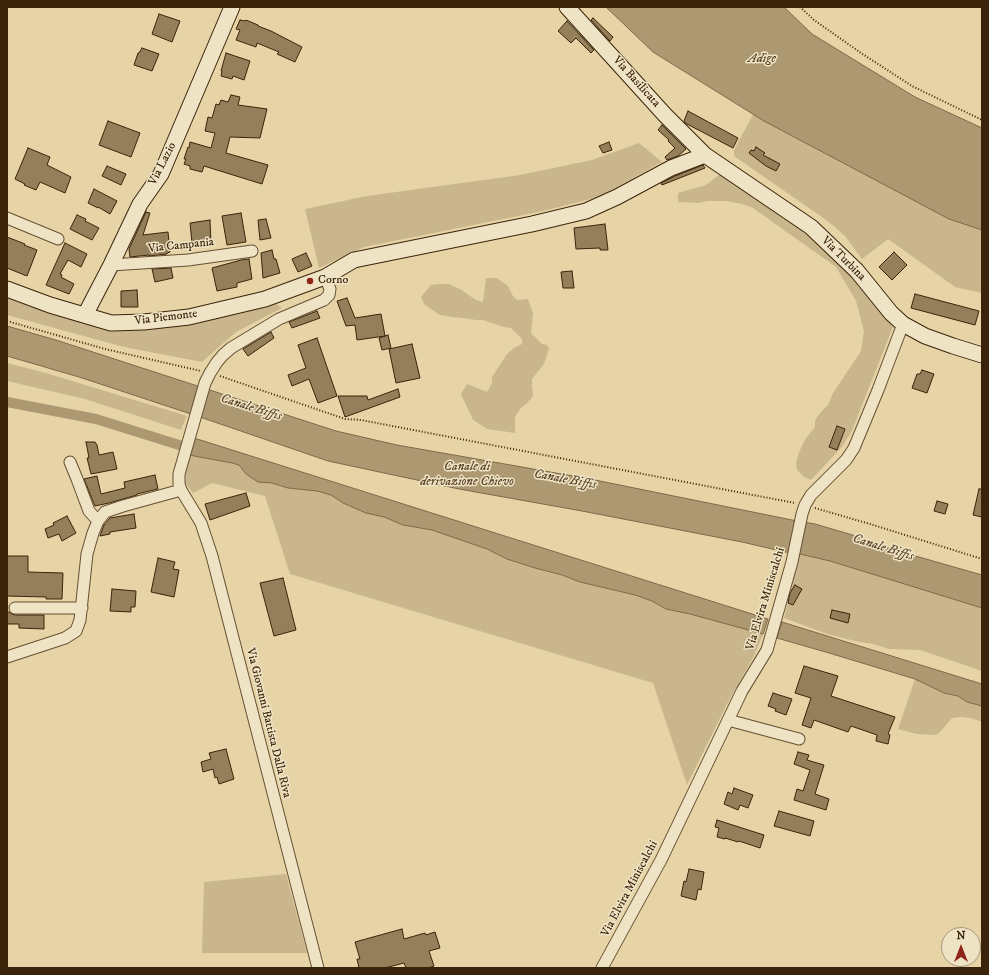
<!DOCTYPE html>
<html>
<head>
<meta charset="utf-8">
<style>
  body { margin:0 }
  #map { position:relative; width:989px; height:975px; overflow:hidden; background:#e6d4a7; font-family:"IM FELL DW Pica",serif }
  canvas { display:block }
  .frame { position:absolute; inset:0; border:8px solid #3b2309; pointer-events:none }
  .north { position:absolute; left:941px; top:927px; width:40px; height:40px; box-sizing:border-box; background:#efe3c6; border:1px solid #a7967a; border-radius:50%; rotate:0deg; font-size:11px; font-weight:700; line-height:16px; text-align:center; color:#3b2309 }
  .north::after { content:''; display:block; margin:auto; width:14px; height:18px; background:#8f2418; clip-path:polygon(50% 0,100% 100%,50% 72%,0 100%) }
</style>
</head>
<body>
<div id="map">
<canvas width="989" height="975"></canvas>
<div class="frame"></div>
<div class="north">N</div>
</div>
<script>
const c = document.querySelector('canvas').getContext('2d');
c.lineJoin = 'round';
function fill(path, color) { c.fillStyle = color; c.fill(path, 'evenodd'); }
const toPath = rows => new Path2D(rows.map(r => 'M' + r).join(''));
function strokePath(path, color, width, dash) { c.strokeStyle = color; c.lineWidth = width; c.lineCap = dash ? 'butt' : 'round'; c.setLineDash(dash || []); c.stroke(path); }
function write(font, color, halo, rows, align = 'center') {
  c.font = font + ' "IM FELL DW Pica",serif'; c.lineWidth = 3; c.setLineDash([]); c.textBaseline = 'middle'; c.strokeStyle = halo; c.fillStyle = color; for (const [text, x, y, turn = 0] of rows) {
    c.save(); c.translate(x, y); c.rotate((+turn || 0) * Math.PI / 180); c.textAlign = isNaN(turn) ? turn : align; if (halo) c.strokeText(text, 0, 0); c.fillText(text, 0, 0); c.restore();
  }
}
fill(toPath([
  [755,111,982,222,982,293,955,287,888,239,862,259,845,236,829,222,734,156,734,150],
  [639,143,662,162,599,197,543,211,364,247,319,268,305,209,367,196,520,175,592,160],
  [724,171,831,248,893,327,851,433,841,448,811,480,804,477,797,470,796,463,799,452,806,438,815,427,815,420,821,412,828,405,833,393,861,351,864,331,856,301,836,267,753,208,742,204,726,201,707,201,699,203,678,202,678,193,706,185],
  [486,278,497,278,508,286,513,296,517,300,528,299,533,313,531,333,542,344,547,345,549,349,544,364,532,379,532,386,533,396,527,403,521,408,515,417,515,433,487,429,473,420,461,394,467,384,487,392,492,383,492,377,507,354,514,348,522,344,522,339,511,328,504,327,483,320,476,320,463,318,452,317,440,315,424,304,421,297,431,285,439,284,449,284,460,289,476,300,483,302],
  [7,296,111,327,270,300,282,308,236,332,202,362,124,347,7,315],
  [7,363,46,373,187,416,181,430,85,399,7,381],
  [189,455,232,463,239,465,246,474,258,482,272,483,288,488,317,491,331,495,343,503,366,513,384,517,403,525,432,530,487,549,507,559,535,568,562,575,580,582,635,595,652,601,666,609,690,614,763,634,754,656,727,704,687,785,653,683,290,574,265,496,212,483,193,493,185,483,186,467],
  [800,554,830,561,982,608,982,671,920,650,889,649,873,644,859,642,827,634,784,618],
  [915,679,944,693,958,696,967,702,982,706,982,722,971,718,961,717,952,718,940,732,936,735,917,734,898,729],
  [286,874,307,953,202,953,204,882]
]), '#c9b68c');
const water = toPath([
  [606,7,784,7,812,34,915,97,982,128,982,230,949,219,764,121,653,52,606,7],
  [7,326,56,340,336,431,397,445,590,479,792,520,815,524,856,536,891,549,982,575,982,608,830,561,800,554,785,552,742,542,582,511,459,489,328,461,200,417,79,377,7,356,7,326],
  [194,438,768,619,763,634,690,614,666,609,652,601,635,595,580,582,562,575,535,568,507,559,487,549,432,530,403,525,384,517,366,513,343,503,331,495,317,491,288,488,272,483,258,482,246,474,239,465,232,463,189,455,194,438],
  [782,622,982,684,982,706,967,702,958,696,944,693,915,679,829,653,777,638,782,622]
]);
fill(water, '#ac9871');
strokePath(water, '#7f6947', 1);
strokePath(toPath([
  [7,402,96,419,195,450]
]), '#ac9871', 10);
const building = toPath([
  [159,14,180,21,172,42,152,34,159,14],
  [593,18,613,37,610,41,591,20,593,18],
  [240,20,245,21,246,20,258,25,258,26,271,31,302,47,295,62,277,54,279,52,257,43,256,47,236,40,240,30,236,29,240,20],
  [567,21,594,50,591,53,576,38,571,43,558,31,567,21],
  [142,48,159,54,152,71,134,65,138,53,139,53,142,48],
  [226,53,250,61,244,80,233,76,232,79,221,76,222,71,221,71,226,53],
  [231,95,240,97,238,105,267,109,260,138,230,137,226,153,268,165,262,184,204,166,202,172,190,169,190,166,184,164,186,159,184,159,188,147,189,148,190,142,211,148,215,133,205,131,208,117,212,118,216,104,219,105,221,100,228,102,231,95],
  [688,111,738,138,733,148,685,123,684,121,688,111],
  [108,121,140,133,131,157,99,145,108,121],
  [662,125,686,149,678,156,667,160,665,157,675,148,668,141,669,140,658,130,662,125],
  [609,142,612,150,603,153,599,146,609,142],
  [756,147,765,153,763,155,780,164,776,171,766,166,749,153,751,150,754,151,756,147],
  [28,148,50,157,47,165,71,177,65,193,40,182,36,190,24,185,25,184,15,179,28,148],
  [703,165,705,168,662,185,661,183,675,176,703,165],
  [107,166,126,174,121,185,102,176,107,166],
  [94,189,117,201,110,214,98,207,98,208,88,203,94,189],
  [146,212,150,213,143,235,168,232,170,252,167,253,167,254,149,256,149,255,130,257,129,249,146,212],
  [241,213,246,242,227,245,222,216,241,213],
  [77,215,86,219,85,221,99,228,92,240,70,229,77,215],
  [266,219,271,238,260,240,258,220,266,219],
  [210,220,211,244,203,245,203,243,192,243,190,223,210,220],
  [605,224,608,250,600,250,600,248,576,249,574,228,605,224],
  [7,237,25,244,24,245,37,250,27,276,7,268,7,237],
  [65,243,87,254,81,267,68,260,60,274,62,275,61,277,74,284,69,294,46,285,65,243],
  [272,250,274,259,276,259,280,273,263,278,261,253,272,250],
  [894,252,907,265,892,280,879,267,894,252],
  [306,253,312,266,298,272,292,259,306,253],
  [249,259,252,279,237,283,237,287,217,291,212,268,241,260,249,259],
  [171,268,173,278,155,282,152,269,171,268],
  [572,271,574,288,563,288,561,272,572,271],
  [137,290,138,307,121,307,121,291,137,290],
  [915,294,979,311,975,325,911,308,915,294],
  [347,298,355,318,381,314,385,336,357,340,355,325,346,326,337,301,347,298],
  [317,311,320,318,292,328,289,322,317,311],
  [271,332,274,338,248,356,243,349,271,332],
  [388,335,391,348,382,350,379,338,388,335],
  [317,338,337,396,318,403,309,379,292,386,288,375,306,368,298,345,317,338],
  [412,344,420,378,396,383,389,349,412,344],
  [922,370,934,374,927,393,912,388,917,374,920,374,922,370],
  [398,389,400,397,345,417,338,396,367,396,368,400,398,389],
  [837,426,845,429,837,450,829,447,837,426],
  [86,442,95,442,97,445,99,455,113,452,117,469,91,474,87,458,89,458,86,442],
  [155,475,158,489,137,494,137,495,109,503,95,506,84,479,97,476,101,494,125,488,124,482,155,475],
  [979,489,982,489,982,517,973,515,979,489],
  [246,493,250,506,210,520,205,504,246,493],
  [937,501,948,504,945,514,934,511,937,501],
  [134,514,136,528,110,532,110,534,100,536,104,525,110,518,134,514],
  [67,516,76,533,62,541,59,534,48,538,45,529,54,525,53,523,67,516],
  [7,556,28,556,28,572,63,573,62,599,46,599,46,597,7,596,7,556],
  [158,558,175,562,173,569,179,570,174,597,151,592,158,558],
  [283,578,296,630,274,636,260,583,283,578],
  [795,585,802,589,793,605,788,603,790,593,795,585],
  [112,589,136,591,135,607,131,607,131,612,110,611,112,589],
  [832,610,850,614,848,623,830,618,832,610],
  [7,612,9,612,12,614,15,615,44,615,44,629,19,628,19,624,7,624,7,612],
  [804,666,838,676,831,696,895,717,888,734,890,735,888,744,876,741,877,735,851,726,848,732,814,720,811,728,802,725,811,698,795,693,804,666],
  [773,693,792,699,786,715,775,711,776,709,768,706,773,693],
  [226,749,234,779,219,784,217,777,215,778,213,769,203,772,201,762,211,759,209,753,226,749],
  [798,752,809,755,807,760,824,765,815,794,829,799,826,810,794,800,797,789,803,791,810,770,794,764,798,752],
  [734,788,753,795,748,808,740,805,738,810,724,804,728,792,732,794,734,788],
  [779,811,814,821,810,836,774,826,779,811],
  [717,820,764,835,760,848,739,841,738,842,725,838,725,839,717,837,719,828,715,827,717,820],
  [689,869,704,872,701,890,698,889,696,900,681,896,684,881,686,882,689,869],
  [402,929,404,939,425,933,426,935,435,932,440,948,429,951,434,966,428,968,406,968,404,963,385,968,359,968,357,959,360,959,355,942,402,929]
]);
fill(building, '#947f5b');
strokePath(building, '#3b2309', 1);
const street = toPath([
  [7,218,58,239],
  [111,265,188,260,252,251],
  [70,462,77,479,89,511,98,521],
  [15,608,82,608],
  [7,657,65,638,76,631,80,620,87,554,93,533,98,521,105,512,123,506,181,490],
  [728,720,799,739],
  [318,968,212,556,201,523,181,490,179,484,179,474,205,383,210,373,217,362,223,355,231,348,279,319,324,300,329,295,330,289,325,277],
  [602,968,661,860,742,691,767,650,792,562,802,514,805,505,811,495,846,460,854,448,878,390,903,324]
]);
const secondary = toPath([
  [567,7,665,115,705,155,811,227,857,271,891,313,903,324,925,336,953,346,982,355],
  [7,289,50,305,111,323,144,322,189,317,265,299,325,277,354,260,532,224,586,211,617,197,671,168,705,155],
  [85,315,111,265,140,204,161,174,232,7]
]);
strokePath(street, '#664f30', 13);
strokePath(secondary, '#3b2309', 17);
strokePath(toPath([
  [800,7,814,20,861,53,912,86,982,120],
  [7,321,105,349,201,371],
  [220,376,345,419,361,420,795,503],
  [815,508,870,524,982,559]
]), '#3b2309', 2, [1, 2]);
strokePath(street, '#efe3c6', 11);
strokePath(secondary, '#efe3c6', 15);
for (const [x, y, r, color] of [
  [310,281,4,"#8f2418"]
]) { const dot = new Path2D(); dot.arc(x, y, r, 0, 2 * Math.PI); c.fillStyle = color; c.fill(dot); strokePath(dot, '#efe3c6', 1.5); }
write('12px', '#3b2309', '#efe3c6', [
  ["Via Basilicata",636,82,48],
  ["Via Lazio",163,164,-63],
  ["Via Campania",181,246,-6],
  ["Via Turbina",843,259,45],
  ["Via Piemonte",166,318,-7],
  ["Via Elvira Miniscalchi",766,599,-73],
  ["Via Giovanni Battista Dalla Riva",268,723,76],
  ["Via Elvira Miniscalchi",630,889,-62]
]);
write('12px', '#3b2309', '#efe3c6', [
  ["Corno",318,281]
], 'left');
write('italic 13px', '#5d4628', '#efe3c6', [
  ["Adige",762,59],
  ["Canale Biffis",251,408,17],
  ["Canale di",467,467],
  ["derivazione Chievo",467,482],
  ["Canale Biffis",565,480,10],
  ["Canale Biffis",883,548,17]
]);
</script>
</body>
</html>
